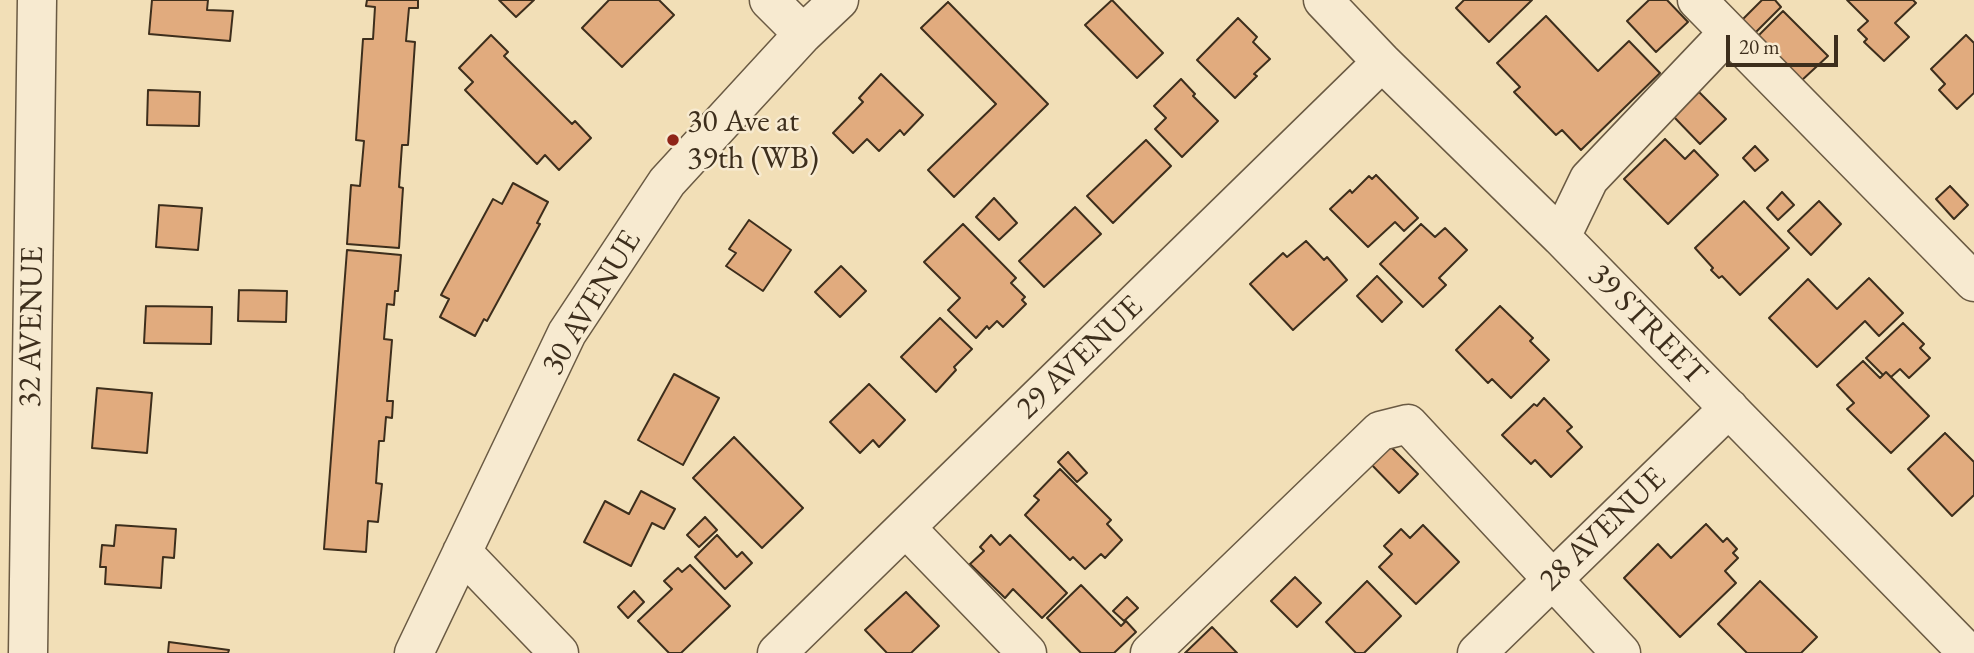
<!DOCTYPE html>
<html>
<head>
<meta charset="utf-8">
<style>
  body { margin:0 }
  #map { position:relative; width:1974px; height:653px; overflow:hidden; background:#f2dfb7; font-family:"EB Garamond",serif }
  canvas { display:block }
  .scale { position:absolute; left:1726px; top:35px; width:112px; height:32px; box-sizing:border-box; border:4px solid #3d2e1c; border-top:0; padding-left:9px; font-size:21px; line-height:24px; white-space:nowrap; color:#3d2e1c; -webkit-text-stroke:5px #f7ead0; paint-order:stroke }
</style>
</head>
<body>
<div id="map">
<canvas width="1974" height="653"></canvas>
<div class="scale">20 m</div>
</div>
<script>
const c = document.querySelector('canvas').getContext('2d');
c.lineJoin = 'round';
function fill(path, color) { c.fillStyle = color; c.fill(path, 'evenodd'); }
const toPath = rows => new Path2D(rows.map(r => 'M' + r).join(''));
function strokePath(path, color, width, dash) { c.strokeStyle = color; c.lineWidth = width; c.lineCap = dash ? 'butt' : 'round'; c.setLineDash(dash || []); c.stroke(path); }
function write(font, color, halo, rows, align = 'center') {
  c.font = font + ' "EB Garamond",serif'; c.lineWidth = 5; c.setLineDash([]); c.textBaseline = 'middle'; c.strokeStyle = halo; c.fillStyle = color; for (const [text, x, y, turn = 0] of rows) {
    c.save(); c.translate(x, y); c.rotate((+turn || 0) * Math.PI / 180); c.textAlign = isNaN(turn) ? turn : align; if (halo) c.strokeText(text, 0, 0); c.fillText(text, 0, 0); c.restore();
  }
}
const building = toPath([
  [152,0,208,0,207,10,233,11,230,41,149,34,152,0],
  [367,0,418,0,418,8,409,8,406,41,415,42,408,145,402,145,399,187,403,188,399,248,347,244,351,185,360,186,364,141,356,140,363,39,373,39,375,7,366,6,367,0],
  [499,0,534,0,516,17,499,0],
  [609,0,659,0,674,15,622,67,582,28,609,0],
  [1112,0,1163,53,1137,78,1085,25,1112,0],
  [1464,0,1532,0,1489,42,1456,8,1464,0],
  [1649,0,1667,0,1688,22,1656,52,1627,21,1649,0],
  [1762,0,1775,0,1781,7,1753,35,1740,22,1762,0],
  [1847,0,1913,0,1916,3,1895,23,1909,37,1884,61,1864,42,1867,39,1858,30,1868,21,1847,0],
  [948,2,1048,104,954,197,928,170,996,104,921,28,948,2],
  [1783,11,1828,56,1801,81,1758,36,1783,11],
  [1546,16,1598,71,1629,41,1660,73,1581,150,1562,130,1556,135,1514,92,1520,87,1497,63,1546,16],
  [1238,18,1257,37,1253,42,1270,59,1254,74,1257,76,1235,98,1197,60,1238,18],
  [491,35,508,52,504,56,572,124,575,121,591,138,559,170,545,155,537,164,465,90,473,82,459,68,491,35],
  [1966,35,1974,43,1974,93,1957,109,1939,90,1945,84,1931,69,1966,35],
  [881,74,923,115,904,135,900,130,879,151,867,139,853,153,833,133,863,102,859,98,881,74],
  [1181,79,1195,94,1193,96,1218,121,1182,157,1155,129,1166,118,1154,106,1181,79],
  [148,90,200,92,199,126,147,125,148,90],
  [1699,92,1726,119,1700,144,1674,117,1699,92],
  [1665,139,1685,159,1694,150,1718,175,1668,224,1624,179,1665,139],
  [1146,140,1171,166,1113,223,1087,196,1146,140],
  [1755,146,1768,160,1755,171,1743,158,1755,146],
  [1376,175,1418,218,1404,231,1395,222,1368,247,1330,209,1350,190,1352,193,1369,176,1372,179,1376,175],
  [513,183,548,202,537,223,540,224,487,321,484,319,475,336,440,317,449,299,441,295,493,199,502,204,513,183],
  [1950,186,1968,205,1954,219,1936,199,1950,186],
  [1782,192,1794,205,1778,220,1767,208,1782,192],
  [994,198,1017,223,999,240,976,217,994,198],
  [1744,201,1789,248,1740,295,1722,276,1719,278,1711,270,1713,268,1695,248,1744,201],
  [1819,201,1841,224,1811,255,1788,231,1819,201],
  [159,205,202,208,198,250,156,247,159,205],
  [1075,207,1101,234,1044,287,1019,261,1075,207],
  [749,220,791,250,763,291,726,266,736,253,729,249,749,220],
  [963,224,1016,278,1011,283,1025,297,1022,300,1026,304,1003,327,997,321,989,329,987,326,976,338,948,310,960,298,924,262,963,224],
  [1421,224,1435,237,1445,228,1467,250,1439,278,1446,285,1423,307,1380,264,1421,224],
  [1306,241,1324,260,1327,257,1347,280,1293,330,1250,284,1283,253,1287,257,1306,241],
  [347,250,401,255,398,291,395,291,394,305,387,304,384,339,392,340,387,401,393,401,392,418,386,417,384,441,379,441,376,483,382,484,378,522,368,521,366,552,324,549,347,250],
  [841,266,866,291,840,317,815,292,841,266],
  [1377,276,1402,302,1382,322,1357,296,1377,276],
  [1869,278,1903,313,1879,336,1865,321,1817,367,1769,318,1808,279,1837,309,1869,278],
  [239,290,287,291,286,322,238,321,239,290],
  [146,306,212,307,211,344,144,343,146,306],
  [1500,306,1533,338,1530,341,1549,360,1511,398,1492,379,1488,383,1456,350,1500,306],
  [940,318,972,349,954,367,956,370,936,392,901,357,940,318],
  [1903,323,1924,344,1920,348,1930,358,1909,378,1900,369,1891,377,1886,372,1883,375,1866,358,1903,323],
  [1863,361,1880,378,1886,372,1929,416,1891,453,1847,409,1854,403,1837,385,1863,361],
  [674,374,719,398,683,465,638,440,674,374],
  [869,384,905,420,879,447,873,440,860,453,830,422,869,384],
  [97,388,152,393,147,453,92,448,97,388],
  [1544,398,1572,427,1567,431,1582,447,1551,477,1535,460,1531,464,1502,435,1534,404,1537,406,1544,398],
  [1945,433,1974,462,1974,495,1952,516,1908,469,1945,433],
  [734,437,803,508,762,548,693,478,734,437],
  [1387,443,1418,474,1399,493,1369,462,1387,443],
  [1068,452,1087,473,1077,482,1058,462,1068,452],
  [1060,469,1111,520,1107,524,1122,540,1105,558,1101,554,1085,569,1073,557,1070,560,1025,515,1039,500,1034,496,1060,469],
  [641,491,675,509,664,529,652,523,631,566,584,542,605,501,629,514,641,491],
  [705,517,717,530,699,547,687,535,705,517],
  [1706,524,1723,542,1727,538,1737,549,1733,553,1738,558,1725,571,1736,583,1680,637,1624,578,1658,544,1671,558,1706,524],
  [116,525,176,529,174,558,163,557,161,588,105,584,106,567,100,567,102,545,114,546,116,525],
  [1423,525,1459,562,1416,604,1379,567,1392,554,1384,546,1401,529,1410,538,1423,525],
  [717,535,737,557,742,552,752,563,725,589,695,557,717,535],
  [991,535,1000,545,1010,535,1067,593,1042,618,1013,589,1005,598,970,564,984,551,980,547,991,535],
  [690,565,730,606,681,653,669,653,638,621,672,589,664,581,678,568,682,572,690,565],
  [1295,577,1321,603,1297,627,1271,601,1295,577],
  [1367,581,1401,616,1364,653,1356,653,1326,622,1367,581],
  [1760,581,1817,637,1801,653,1747,653,1718,624,1760,581],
  [1081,585,1121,626,1126,621,1136,632,1114,653,1081,653,1047,618,1081,585],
  [634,591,644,602,628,618,618,607,634,591],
  [906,592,939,626,911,653,887,653,865,630,906,592],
  [1127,597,1138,608,1124,621,1113,611,1127,597],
  [1212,627,1237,653,1185,653,1212,627],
  [169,642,229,650,228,653,168,653,169,642]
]);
fill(building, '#e1ab7e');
strokePath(building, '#3d2e1c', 2);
const minor = toPath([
  [769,0,803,34],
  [1323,0,1382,62,1561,237,1968,653],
  [1697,0,1974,282],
  [1561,237,1589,179,1728,33],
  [907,529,1027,653],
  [462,552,559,653],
  [28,653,37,0],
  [414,653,567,333,667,182,803,34,839,0],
  [777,653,1382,62],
  [1150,653,1380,431,1408,424,1621,653],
  [1477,653,1729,408]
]);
strokePath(minor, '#6a5a43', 41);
strokePath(minor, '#f7ead0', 38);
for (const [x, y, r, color] of [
  [673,140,7,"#8f2418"]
]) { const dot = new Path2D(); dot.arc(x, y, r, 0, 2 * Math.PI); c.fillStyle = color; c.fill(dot); strokePath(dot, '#f7ead0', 2.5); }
write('32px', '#3d2e1c', '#f7ead0', [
  ["30 Ave at",687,122],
  ["39th (WB)",687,159]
], 'left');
write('32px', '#3d2e1c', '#f7ead0', [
  ["30 AVENUE",592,303,-59],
  ["39 STREET",1647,325,46],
  ["32 AVENUE",32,327,-89],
  ["29 AVENUE",1080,358,-44],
  ["28 AVENUE",1603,530,-44]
]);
</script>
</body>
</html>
